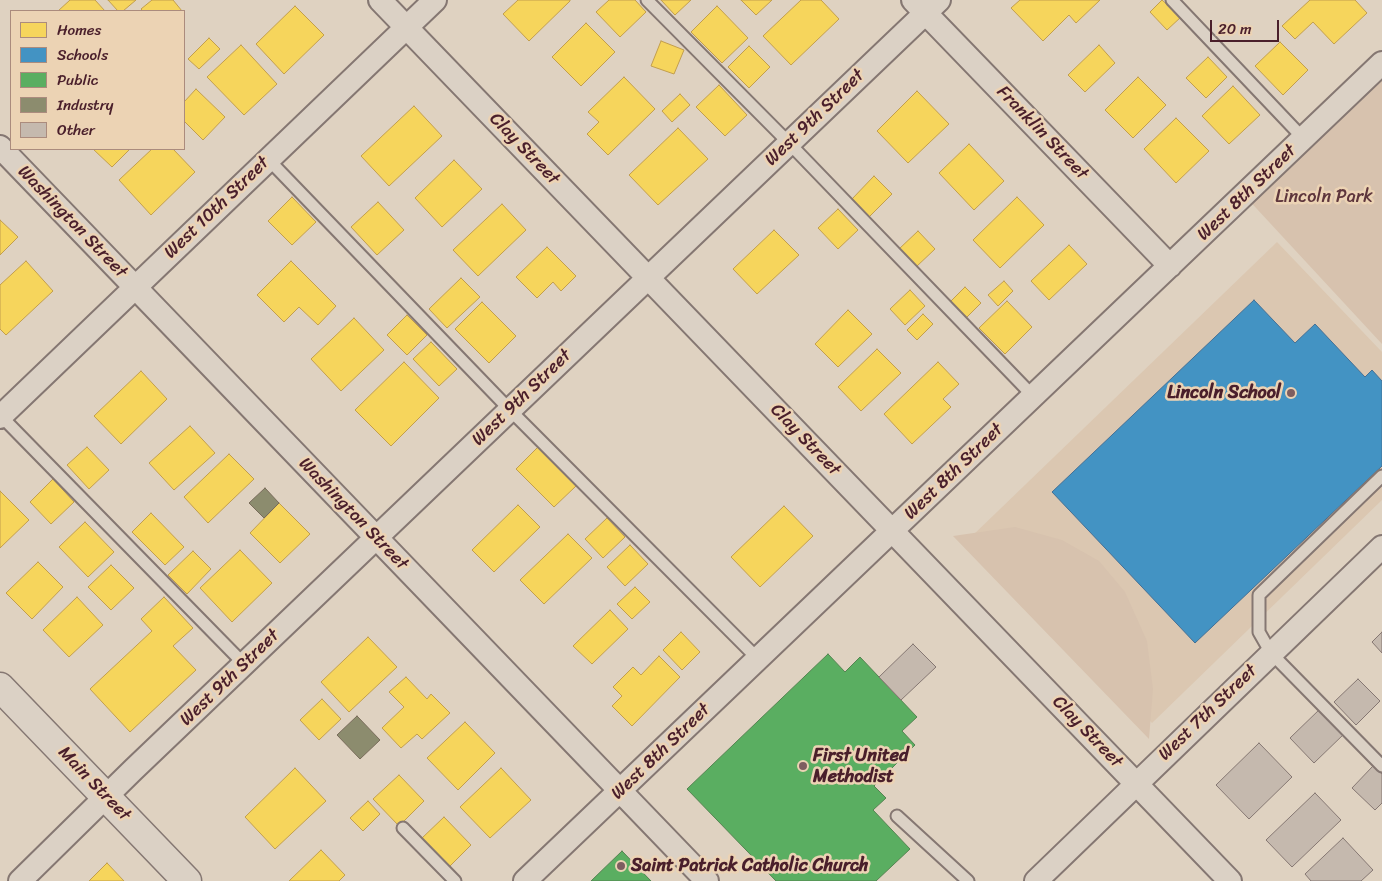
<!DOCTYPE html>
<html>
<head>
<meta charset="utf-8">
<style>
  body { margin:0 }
  #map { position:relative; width:1382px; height:881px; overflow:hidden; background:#dfd2c1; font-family:Sriracha,sans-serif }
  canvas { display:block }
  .legend { position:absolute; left:10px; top:10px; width:175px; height:140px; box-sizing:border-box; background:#ecd3b4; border:1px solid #ab8b7d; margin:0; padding:6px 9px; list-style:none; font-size:15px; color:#4a1f2b }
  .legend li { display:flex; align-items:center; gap:10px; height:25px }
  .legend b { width:25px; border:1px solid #ab8b7d }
  .scale { position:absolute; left:1210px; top:20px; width:69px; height:22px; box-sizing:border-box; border:2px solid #4a1f2b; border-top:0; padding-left:6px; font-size:15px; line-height:18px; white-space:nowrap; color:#4a1f2b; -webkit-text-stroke:4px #ecd3b4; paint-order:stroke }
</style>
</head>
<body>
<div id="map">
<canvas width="1382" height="881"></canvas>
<ul class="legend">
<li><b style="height:14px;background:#f6d55c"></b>Homes</li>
<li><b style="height:14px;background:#4393c3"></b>Schools</li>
<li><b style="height:14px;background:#5aae61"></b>Public</li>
<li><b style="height:14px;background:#8c8c6e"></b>Industry</li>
<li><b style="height:14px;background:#c5b9ae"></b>Other</li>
</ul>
<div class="scale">20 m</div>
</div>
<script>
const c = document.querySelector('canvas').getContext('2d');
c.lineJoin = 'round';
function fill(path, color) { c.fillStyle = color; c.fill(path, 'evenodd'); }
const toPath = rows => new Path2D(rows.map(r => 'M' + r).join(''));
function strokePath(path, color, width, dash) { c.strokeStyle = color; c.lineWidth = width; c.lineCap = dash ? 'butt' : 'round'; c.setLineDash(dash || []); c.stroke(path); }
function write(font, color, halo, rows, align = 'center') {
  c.font = font + ' Sriracha,sans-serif'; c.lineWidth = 5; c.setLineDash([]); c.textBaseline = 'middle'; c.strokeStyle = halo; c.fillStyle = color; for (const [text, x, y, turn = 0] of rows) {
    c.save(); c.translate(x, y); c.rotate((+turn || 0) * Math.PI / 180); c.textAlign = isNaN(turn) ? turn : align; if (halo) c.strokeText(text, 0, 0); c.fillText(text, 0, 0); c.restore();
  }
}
fill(toPath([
  [1277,242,1382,352,1382,500,1152,723,971,537]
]), '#dbc7b1');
fill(toPath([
  [1382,63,1382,344,1244,195],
  [1015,527,1062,540,1099,561,1125,592,1147,641,1153,689,1149,739,953,536]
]), '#d7c2ae');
const homes = toPath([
  [70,0,95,0,105,11,58,11,70,0],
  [108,0,136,0,123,11,118,11,108,0],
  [152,0,173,0,182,11,143,11,141,9,152,0],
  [518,0,570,0,570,1,529,41,503,14,518,0],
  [609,0,635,0,646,12,620,37,596,12,609,0],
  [661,0,691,0,675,15,661,0],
  [741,0,772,0,756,15,741,0],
  [801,0,821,0,839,19,791,65,763,36,801,0],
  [1020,0,1100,0,1076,23,1069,15,1043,41,1011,8,1020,0],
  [1162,0,1181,17,1167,30,1150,12,1162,0],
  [1310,0,1355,0,1367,13,1334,44,1313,22,1295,39,1282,26,1310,0],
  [295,6,324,35,284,74,256,44,295,6],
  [717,6,748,38,722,63,691,32,717,6],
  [586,23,615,52,581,86,552,57,586,23],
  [209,38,220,49,199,69,188,59,209,38],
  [661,41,684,50,674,74,651,66,661,41],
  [1280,42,1308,70,1283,95,1255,66,1280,42],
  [241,45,277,84,244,115,207,77,241,45],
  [1099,45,1115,63,1085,92,1068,75,1099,45],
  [749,46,770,67,749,88,728,67,749,46],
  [1208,57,1227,77,1206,98,1186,78,1208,57],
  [624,77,655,109,608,155,587,134,599,122,588,112,624,77],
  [1138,77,1166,105,1133,138,1105,110,1138,77],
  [719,85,747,115,725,136,696,107,719,85],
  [1233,86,1260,115,1229,144,1202,116,1233,86],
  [196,89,225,117,203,140,184,121,184,102,196,89],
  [917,91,949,124,908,163,877,131,917,91],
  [680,94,690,105,672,122,662,111,680,94],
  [414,106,442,136,389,186,361,156,414,106],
  [1176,118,1209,151,1176,183,1144,149,1176,118],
  [678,128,708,159,658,205,629,175,678,128],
  [969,144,1004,181,974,210,939,173,969,144],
  [93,149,130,149,112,167,93,149],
  [152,149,173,149,195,172,151,215,119,180,152,149],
  [454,160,482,189,442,227,415,198,454,160],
  [874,176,892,194,869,217,852,199,874,176],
  [292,197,316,222,292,245,268,221,292,197],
  [1017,197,1044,225,1000,268,973,240,1017,197],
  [378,202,404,230,377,255,351,227,378,202],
  [502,204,526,230,478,276,453,250,502,204],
  [838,209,858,230,838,249,818,228,838,209],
  [0,220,18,237,0,255,0,220],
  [774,230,799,255,757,294,733,269,774,230],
  [918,231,935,249,916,267,899,249,918,231],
  [1069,245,1087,264,1049,300,1031,281,1069,245],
  [547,247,576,276,561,291,553,282,537,298,516,277,547,247],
  [26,261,53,291,6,335,0,329,0,285,26,261],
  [291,261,336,306,318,325,299,307,284,322,257,295,291,261],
  [461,278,480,297,447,328,429,309,461,278],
  [1004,281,1013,291,998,306,988,295,1004,281],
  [965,287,981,303,965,319,949,303,965,287],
  [910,290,925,306,905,325,890,309,910,290],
  [1007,301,1032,327,1005,354,979,328,1007,301],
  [482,302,516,336,489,363,455,329,482,302],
  [848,310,872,334,838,367,815,344,848,310],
  [923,314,933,324,917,340,907,330,923,314],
  [407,315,427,335,407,355,387,335,407,315],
  [354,318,384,350,341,391,311,359,354,318],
  [431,342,457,369,439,386,413,359,431,342],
  [877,349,901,373,861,411,838,387,877,349],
  [404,362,439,398,391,446,355,410,404,362],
  [938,362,959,384,943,399,951,407,912,444,884,414,938,362],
  [141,371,167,399,121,444,94,416,141,371],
  [190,426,215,453,174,490,149,463,190,426],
  [87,447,109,470,89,489,67,465,87,447],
  [538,447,576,486,554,507,516,469,538,447],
  [229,454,254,479,208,523,184,497,229,454],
  [53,479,74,502,51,524,30,502,53,479],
  [0,491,29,520,0,548,0,491],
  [279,503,310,534,280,563,250,533,279,503],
  [518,505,540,527,494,572,472,550,518,505],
  [784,506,813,536,760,587,731,557,784,506],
  [151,513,184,547,165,565,132,532,151,513],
  [607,518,625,537,603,558,585,539,607,518],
  [85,522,114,552,88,577,59,547,85,522],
  [568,534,592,558,544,604,520,580,568,534],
  [630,545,648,564,625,586,607,567,630,545],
  [240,550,272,583,232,622,200,588,240,550],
  [193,551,211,569,187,594,168,575,193,551],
  [38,562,63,587,32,619,6,593,38,562],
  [111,565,134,588,111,610,88,587,111,565],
  [635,587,650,602,632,619,617,604,635,587],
  [77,597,103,625,69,657,43,630,77,597],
  [164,597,193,628,173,646,196,670,130,732,90,689,152,631,141,619,164,597],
  [610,610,628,629,592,664,573,646,610,610],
  [681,632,700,652,682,670,663,650,681,632],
  [368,637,397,667,349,712,321,682,368,637],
  [659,656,680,677,632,726,612,706,622,696,613,687,633,667,641,675,659,656],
  [406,677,427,699,431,694,450,713,422,739,417,734,401,748,382,728,404,707,389,692,406,677],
  [322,699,341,719,319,740,300,720,322,699],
  [465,722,495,753,458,790,427,758,465,722],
  [295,768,326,801,275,849,245,817,295,768],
  [501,768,531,800,490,838,460,807,501,768],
  [399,775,424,801,399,826,373,799,399,775],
  [368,801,380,814,363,831,350,818,368,801],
  [444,817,471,845,449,867,421,839,444,817],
  [321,850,345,875,339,881,289,881,321,850],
  [107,863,124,881,89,881,107,863]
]);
fill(homes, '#f6d55c');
strokePath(homes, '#c29e4d', 1);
const schools = toPath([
  [1254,300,1295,343,1315,324,1365,377,1372,370,1382,381,1382,466,1195,643,1052,492,1254,300]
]);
fill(schools, '#4393c3');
strokePath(schools, '#457095', 1);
const public = toPath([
  [828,654,845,672,860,657,917,717,902,731,915,745,874,786,886,798,873,810,910,849,876,881,776,881,687,789,828,654],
  [622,851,651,881,591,881,622,851]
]);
fill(public, '#5aae61');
strokePath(public, '#558351', 1);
const industry = toPath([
  [265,488,279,503,264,518,249,503,265,488],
  [357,716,380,740,360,759,337,735,357,716]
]);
fill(industry, '#8c8c6e');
strokePath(industry, '#786b5a', 1);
const building = toPath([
  [1382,632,1382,653,1372,642,1382,632],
  [913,644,936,667,901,700,879,677,913,644],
  [1358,679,1380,701,1356,725,1334,702,1358,679],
  [1321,708,1345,733,1314,763,1290,738,1321,708],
  [1259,743,1292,777,1249,819,1216,785,1259,743],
  [1373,766,1382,774,1382,803,1375,810,1352,788,1373,766],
  [1315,793,1341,820,1292,867,1266,840,1315,793],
  [1343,838,1373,870,1361,881,1311,881,1305,874,1343,838]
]);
fill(building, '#c5b9ae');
strokePath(building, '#857772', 1);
const service = toPath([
  [647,0,789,143,1033,396],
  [1172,0,1303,138],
  [268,159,510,410,758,659],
  [0,415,244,664],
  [1382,476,1259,595,1259,632,1271,653,1382,766],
  [897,816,968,881],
  [403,828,455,881]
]);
const minor = toPath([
  [380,0,1230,881],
  [913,0,1170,266],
  [0,147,707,881],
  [0,417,435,0],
  [20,881,133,770,939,0],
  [525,881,1382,63],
  [1036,881,1382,547]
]);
const secondary = toPath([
  [0,687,187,881]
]);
strokePath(service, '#857772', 15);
strokePath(minor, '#857772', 26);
strokePath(secondary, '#857772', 31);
strokePath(service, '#dbd1c5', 11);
strokePath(minor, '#dbd1c5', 22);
strokePath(secondary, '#dbd1c5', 28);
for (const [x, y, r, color] of [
  [1291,393,5,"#7e5e60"],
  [803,766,5,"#7e5e60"],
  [621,866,5,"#7e5e60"]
]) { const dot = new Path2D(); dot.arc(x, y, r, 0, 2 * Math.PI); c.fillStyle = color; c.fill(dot); strokePath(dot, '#ecd3b4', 2); }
write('18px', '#4a1f2b', '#ecd3b4', [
  ["West 9th Street",815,118,-44],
  ["Franklin Street",1042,133,46],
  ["Clay Street",524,149,46],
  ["West 8th Street",1247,193,-44],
  ["West 10th Street",217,208,-44],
  ["Washington Street",72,222,46],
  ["West 9th Street",522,398,-44],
  ["Clay Street",805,440,46],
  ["West 8th Street",954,472,-44],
  ["Washington Street",353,514,46],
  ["West 9th Street",230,678,-44],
  ["West 7th Street",1208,713,-44],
  ["Clay Street",1087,732,46],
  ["West 8th Street",661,752,-44],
  ["Main Street",94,784,46]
]);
write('18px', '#5e363c', '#ecd3b4', [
  ["Lincoln Park",1324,197]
]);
write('bold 18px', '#4a1f2b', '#ecd3b4', [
  ["Lincoln School",1281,393,"right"],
  ["First United",813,756],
  ["Methodist",813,777],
  ["Saint Patrick Catholic Church",631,866]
], 'left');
</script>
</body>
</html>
